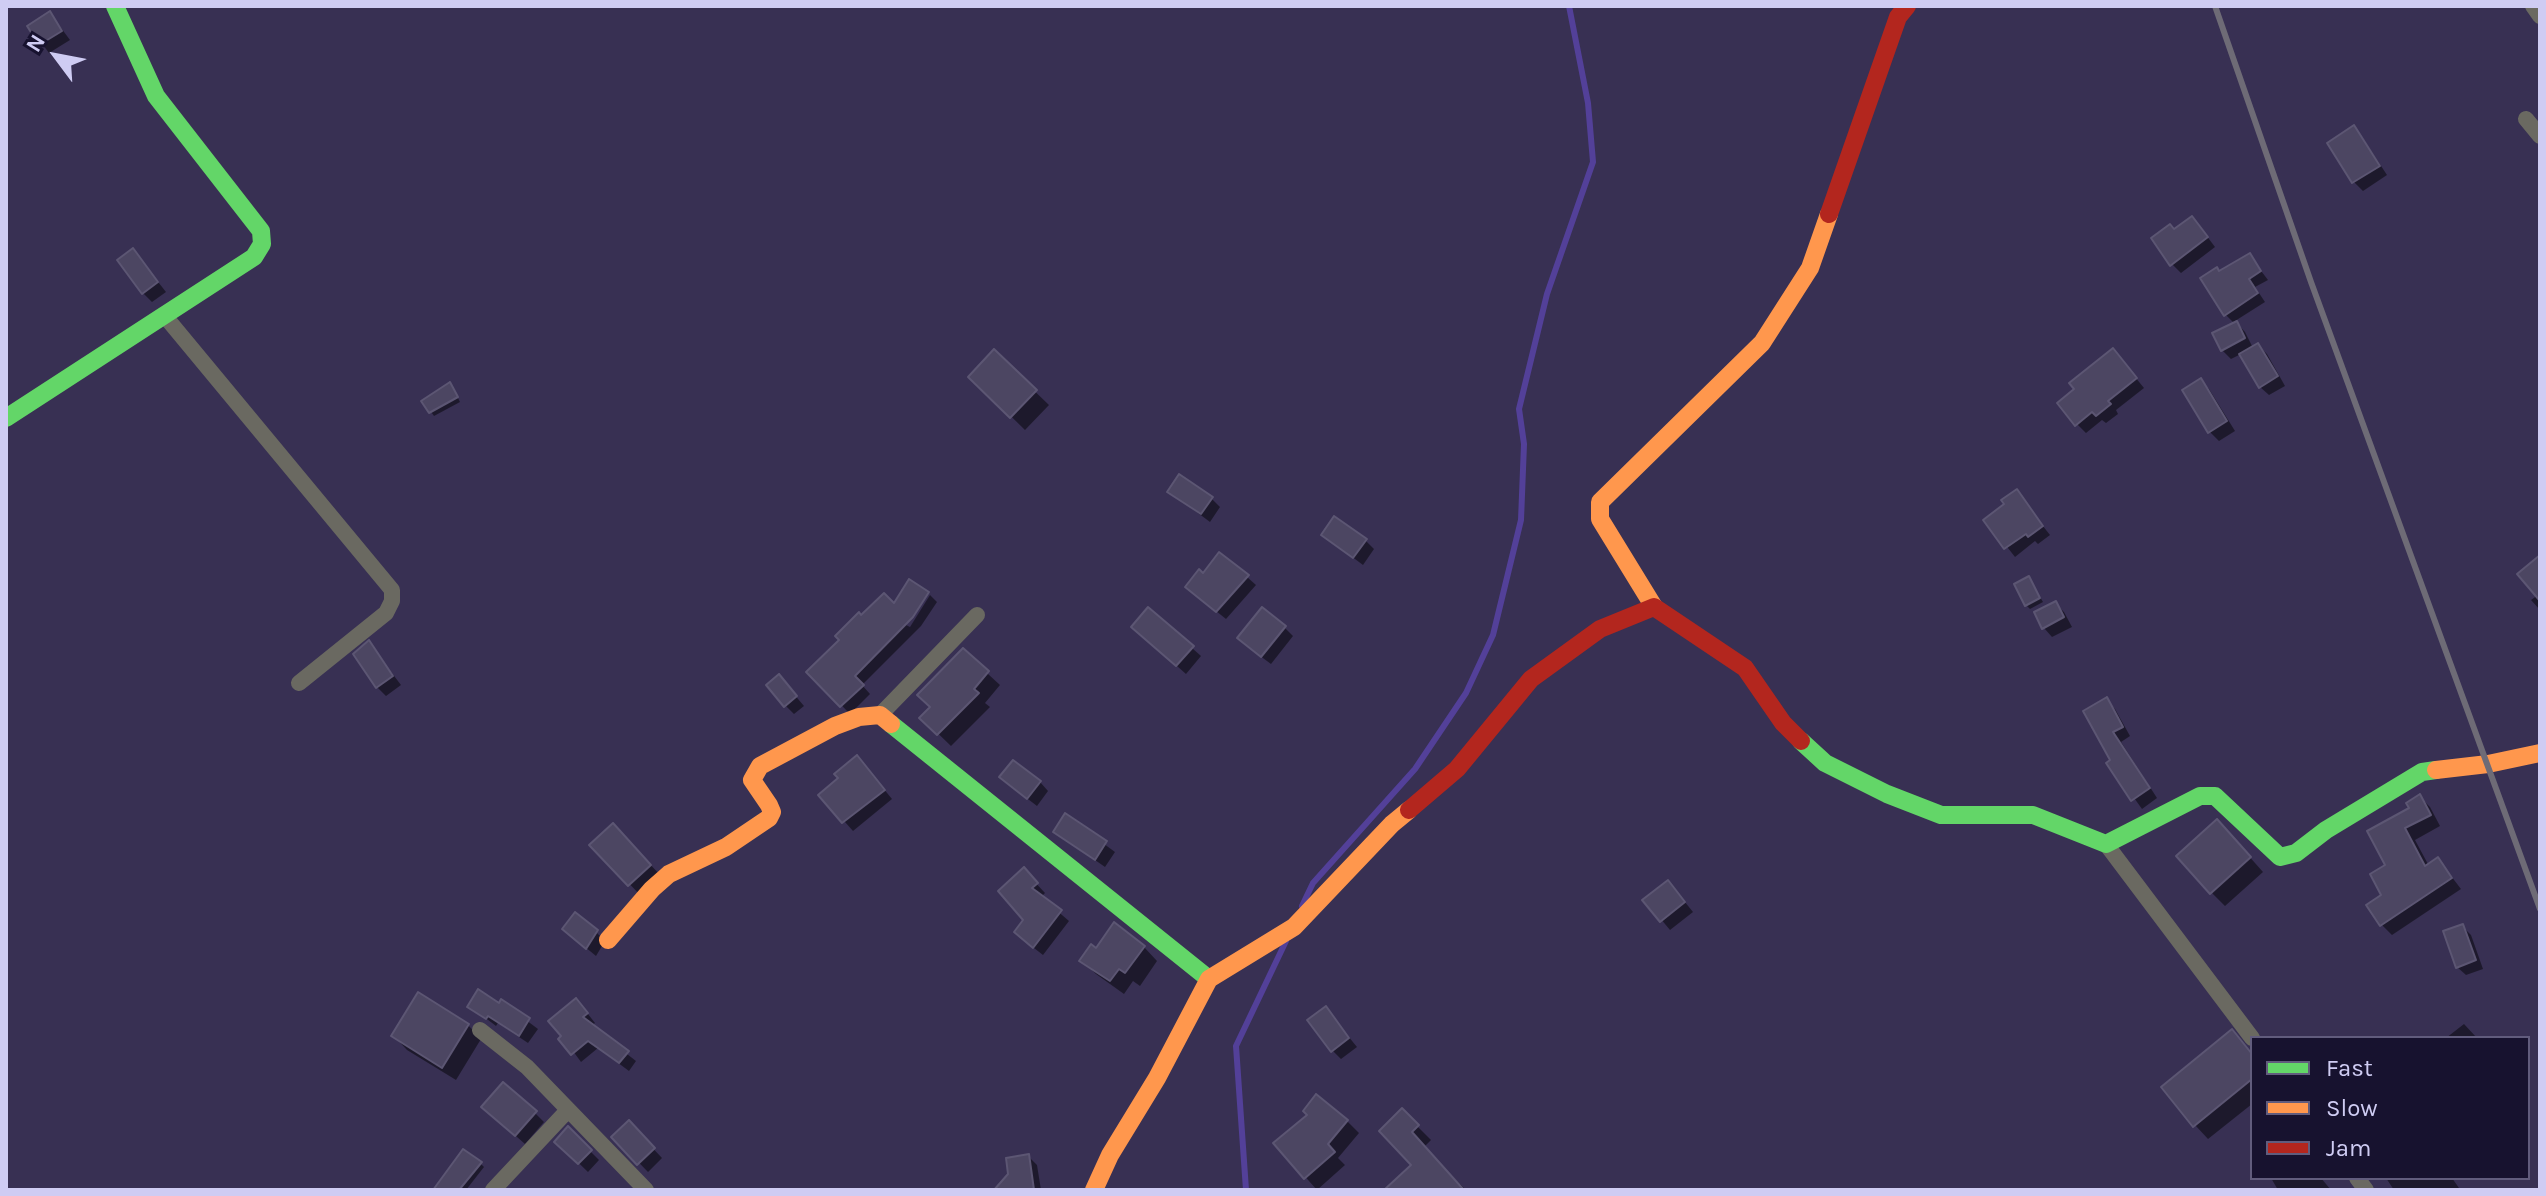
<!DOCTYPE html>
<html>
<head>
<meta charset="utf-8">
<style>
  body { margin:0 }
  #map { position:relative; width:2546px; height:1196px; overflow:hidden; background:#383053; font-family:Karla,sans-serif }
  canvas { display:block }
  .frame { position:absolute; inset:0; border:8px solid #cfccf3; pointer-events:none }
  .legend { position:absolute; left:2250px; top:1036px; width:280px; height:144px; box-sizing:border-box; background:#17122f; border:2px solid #615c7d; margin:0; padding:10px 14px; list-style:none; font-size:24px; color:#cfccf3 }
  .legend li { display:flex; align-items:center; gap:16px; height:40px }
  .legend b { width:40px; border:2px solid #615c7d }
  .north { position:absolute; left:16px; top:16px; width:80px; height:80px; -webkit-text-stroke:6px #17122f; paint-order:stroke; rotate:302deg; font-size:22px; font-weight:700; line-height:32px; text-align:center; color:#cfccf3 }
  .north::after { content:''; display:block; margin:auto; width:28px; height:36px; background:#cfccf3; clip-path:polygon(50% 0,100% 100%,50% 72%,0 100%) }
</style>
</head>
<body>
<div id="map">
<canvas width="2546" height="1196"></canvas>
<div class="frame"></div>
<ul class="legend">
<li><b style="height:10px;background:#63d668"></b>Fast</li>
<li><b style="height:10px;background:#ff974d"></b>Slow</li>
<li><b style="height:10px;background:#b3261e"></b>Jam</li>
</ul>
<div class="north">N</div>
</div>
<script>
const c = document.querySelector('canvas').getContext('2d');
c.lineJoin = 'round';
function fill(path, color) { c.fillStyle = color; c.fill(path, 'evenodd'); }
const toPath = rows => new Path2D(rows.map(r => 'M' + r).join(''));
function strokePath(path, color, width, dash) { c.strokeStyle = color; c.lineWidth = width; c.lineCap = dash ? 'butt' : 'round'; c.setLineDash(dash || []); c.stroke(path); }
fill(toPath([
  [50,13,70,40,49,53,29,26],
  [2354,128,2362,137,2387,175,2363,191,2354,182],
  [2200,227,2215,247,2181,273,2172,264,2175,231],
  [133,250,166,292,152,302,143,293],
  [2249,255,2268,280,2255,287,2265,302,2235,321,2245,332,2253,348,2258,345,2267,354,2285,386,2269,395,2260,387,2241,354,2231,359,2222,350,2235,324,2225,314,2220,273],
  [2113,350,2144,388,2116,410,2118,414,2106,423,2102,420,2086,433,2077,424,2077,389],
  [994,352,1049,405,1025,430,971,377],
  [2200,381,2209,389,2235,431,2219,441,2210,432,2184,391],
  [453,388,460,402,434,416,424,402],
  [1170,492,1211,498,1220,507,1210,522],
  [2016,492,2050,535,2038,544,2035,541,2015,557,1986,520,2007,504],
  [1323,535,1365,540,1374,549,1363,565],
  [2540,557,2540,610,2531,600,2538,595],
  [1247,577,1256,585,1226,619,1196,595],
  [2029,579,2043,602,2030,609,2026,605],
  [927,592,906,625,910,627,930,595,937,602,921,626,862,685,870,694,850,714,809,672,894,606],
  [2055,603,2064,612,2072,627,2052,637,2044,628],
  [1284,627,1293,636,1271,664,1248,647],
  [1142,635,1192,648,1201,656,1186,674],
  [369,643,401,685,386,696,377,687],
  [963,651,1000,685,985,703,990,707,951,746,922,718,933,707],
  [787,686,804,706,794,714,785,705],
  [2106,700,2115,709,2130,736,2121,742,2157,798,2142,809,2109,763,2112,761],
  [865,766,892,799,853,831,821,795,841,779],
  [1040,782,1048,791,1037,806,1011,786],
  [2420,797,2430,807,2440,826,2415,840,2429,866,2438,859,2461,889,2392,935,2382,925,2388,866,2411,809],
  [1066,816,1115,852,1105,867,1055,832],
  [2231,836,2263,872,2225,906,2211,892],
  [626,839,664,879,643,898,592,845],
  [1032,879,1045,893,1041,897,1069,921,1043,955,1025,941],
  [1676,891,1693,912,1670,930,1645,900],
  [2462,926,2471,935,2483,969,2466,975,2457,967],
  [596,932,605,941,596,956,573,937],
  [1144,947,1157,961,1140,986,1133,981,1124,994,1096,974,1082,960,1097,951],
  [502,1002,538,1029,528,1043,498,1023,496,1026,470,1006,499,1006],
  [584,1009,595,1023,591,1026,636,1061,629,1071,598,1048,581,1062,551,1021],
  [1326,1009,1357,1047,1341,1059,1332,1050],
  [2464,1024,2477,1038,2446,1038],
  [468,1025,481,1039,456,1080,407,1050,394,1036],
  [2245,1046,2252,1054,2252,1104,2208,1139,2195,1125],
  [1402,1111,1431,1140,1424,1147,1466,1190,1387,1190,1414,1165],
  [535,1113,544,1122,525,1144,492,1115],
  [1347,1121,1359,1133,1338,1158,1345,1165,1317,1190,1276,1144],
  [629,1123,662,1158,648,1172,614,1137],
  [568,1129,599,1160,588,1172,556,1141],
  [1028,1156,1037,1165,1041,1190,996,1190],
  [480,1163,484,1167,466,1190,442,1190],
  [2271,1178,2321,1178,2331,1190,2278,1190],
  [2386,1178,2452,1178,2459,1188,2394,1190]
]), '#0007');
strokePath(toPath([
  [1302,906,1313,883,1415,769,1466,693,1493,635,1521,520,1524,444,1519,409,1547,294,1593,162,1588,103,1569,6],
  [1246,1190,1236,1046,1286,941]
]), '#534099', 6);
const building = toPath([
  [50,11,62,31,39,45,27,26,50,11],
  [2354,125,2380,166,2352,183,2327,143,2354,125],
  [2192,216,2208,237,2170,266,2151,238,2170,224,2174,229,2192,216],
  [133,248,158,282,142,294,117,260,133,248],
  [2250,253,2261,271,2249,279,2258,293,2224,316,2200,278,2217,267,2219,271,2250,253],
  [2237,321,2245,338,2221,351,2212,333,2237,321],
  [2258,343,2278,376,2259,388,2239,354,2258,343],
  [2113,348,2137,378,2108,401,2111,404,2096,416,2092,412,2075,426,2057,403,2074,389,2069,383,2113,348],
  [994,349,1037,390,1010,418,968,377,994,349],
  [2201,378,2227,421,2208,433,2182,390,2201,378],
  [450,382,458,397,429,413,421,401,450,382],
  [1179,474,1213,497,1201,514,1167,492,1179,474],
  [2017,489,2043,526,2028,537,2026,534,2004,549,1983,520,2004,504,2001,500,2017,489],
  [1334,516,1367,539,1353,558,1321,535,1334,516],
  [1219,552,1249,575,1216,612,1185,587,1199,569,1203,573,1219,552],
  [2540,555,2540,601,2517,574,2540,555],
  [2029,576,2040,598,2025,606,2014,584,2029,576],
  [909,579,929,592,913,617,855,676,864,685,840,707,806,672,839,640,835,636,859,612,861,615,884,593,894,603,909,579],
  [2056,601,2064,617,2042,629,2034,612,2056,601],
  [1148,607,1194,646,1176,666,1131,627,1148,607],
  [1262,607,1286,626,1261,657,1237,638,1262,607],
  [369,640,393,676,376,688,353,654,369,640],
  [963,648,989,671,974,689,979,693,937,735,919,718,930,707,917,695,963,648],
  [779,674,797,696,784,707,766,685,779,674],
  [2107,697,2123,727,2113,732,2150,788,2131,801,2106,763,2110,760,2083,711,2107,697],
  [857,755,885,790,842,823,818,795,838,778,834,774,857,755],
  [1013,760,1041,781,1027,799,999,777,1013,760],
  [2420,794,2431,815,2405,828,2425,866,2438,857,2452,878,2380,926,2366,905,2381,895,2370,874,2385,865,2367,831,2409,808,2406,803,2420,794],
  [1065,813,1107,841,1095,860,1053,832,1065,813],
  [2217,819,2251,857,2210,894,2176,856,2217,819],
  [613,823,651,865,628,886,589,845,613,823],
  [1024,867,1038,883,1032,888,1062,910,1033,948,1014,932,1023,920,998,891,1024,867],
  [1668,880,1685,902,1660,922,1642,900,1668,880],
  [575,912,598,930,586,949,562,929,575,912],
  [1114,922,1145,946,1125,973,1119,969,1110,981,1079,961,1091,944,1096,948,1114,922],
  [2463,924,2476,960,2456,968,2443,931,2463,924],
  [478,989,499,1003,501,999,530,1018,519,1036,488,1016,486,1019,467,1007,478,989],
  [418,992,469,1024,442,1068,391,1036,418,992],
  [576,998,588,1013,583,1017,629,1051,619,1063,588,1041,571,1055,558,1039,561,1036,548,1021,576,998],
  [1326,1006,1349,1038,1331,1052,1307,1020,1326,1006],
  [2232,1029,2252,1054,2252,1079,2193,1127,2161,1087,2232,1029],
  [503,1082,537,1111,515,1136,481,1107,503,1082],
  [1316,1094,1348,1120,1328,1144,1335,1152,1304,1179,1273,1143,1307,1115,1303,1111,1316,1094],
  [1402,1108,1419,1125,1412,1132,1464,1190,1384,1190,1411,1165,1379,1131,1402,1108],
  [629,1120,655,1148,637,1165,611,1137,629,1120],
  [568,1126,592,1150,578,1164,554,1142,568,1126],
  [463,1149,482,1162,459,1190,433,1190,463,1149],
  [1029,1154,1034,1190,994,1190,1008,1174,1006,1158,1029,1154]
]);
fill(building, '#4c4662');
strokePath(building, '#5c5673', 2);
strokePath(toPath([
  [2533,6,2540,16],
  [2526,119,2540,136],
  [164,315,392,590,392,601,386,613,299,683],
  [880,715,977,615],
  [2106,844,2252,1038],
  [480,1030,527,1067,646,1190],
  [2357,1178,2366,1190],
  [493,1190,568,1110]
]), '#6a6961', 16);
strokePath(toPath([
  [6,418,254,257,262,244,261,231,156,96,115,6],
  [891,724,1209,979],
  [1801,741,1825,763,1887,794,1941,815,2033,815,2106,844,2200,796,2215,796,2280,857,2296,853,2326,830,2422,772,2436,770]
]), '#63d668', 18);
strokePath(toPath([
  [1654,607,1600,519,1600,502,1762,343,1810,268,1829,214],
  [2436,770,2488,764,2540,753],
  [608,940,652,889,669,874,726,847,769,818,772,812,769,805,752,780,760,766,835,726,859,717,880,715,891,724],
  [1094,1190,1110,1155,1157,1078,1209,979,1294,927,1392,824,1409,810]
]), '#ff974d', 18);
strokePath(toPath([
  [1829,214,1898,17,1907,6],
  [1409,810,1457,769,1531,679,1600,629,1654,607,1745,668,1783,723,1801,741]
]), '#b3261e', 18);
strokePath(toPath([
  [2215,6,2311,282,2540,909]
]), '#6e6b76', 6);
</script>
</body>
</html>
